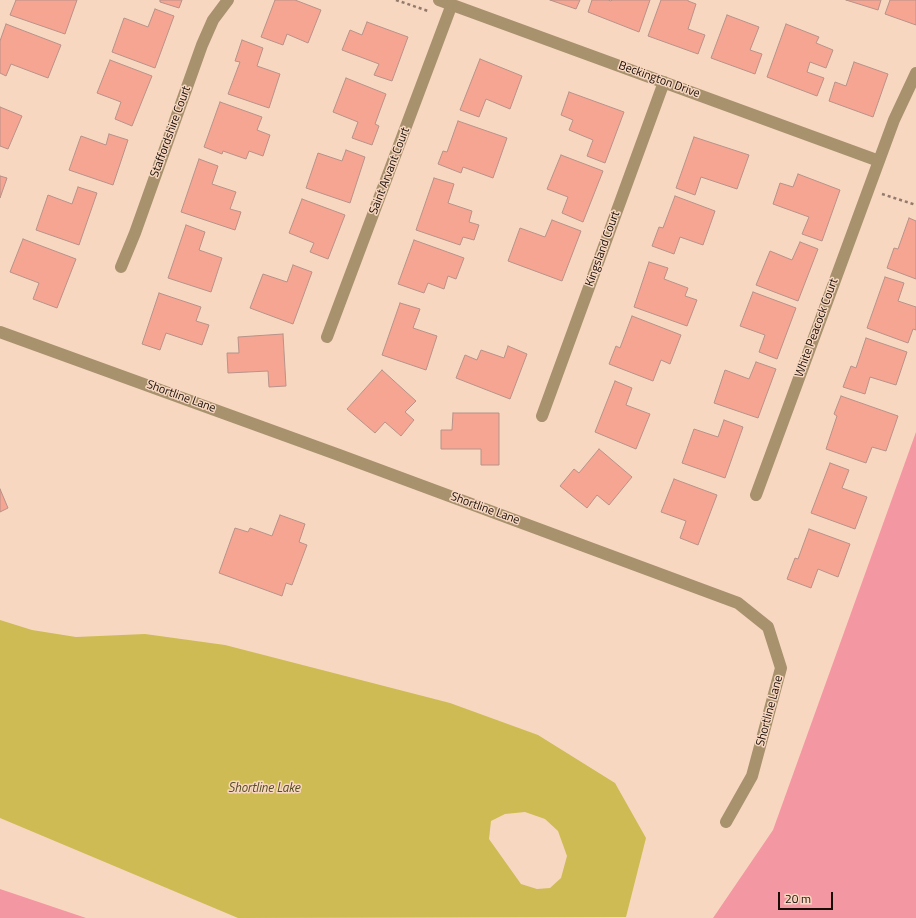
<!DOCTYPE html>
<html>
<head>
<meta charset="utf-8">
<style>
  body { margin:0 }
  #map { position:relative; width:916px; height:918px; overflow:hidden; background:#f8d7c1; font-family:"Titillium Web",sans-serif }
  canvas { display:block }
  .scale { position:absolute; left:778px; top:892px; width:55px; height:18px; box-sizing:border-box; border:2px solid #190e07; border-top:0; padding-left:5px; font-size:12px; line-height:14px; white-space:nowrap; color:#190e07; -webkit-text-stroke:3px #f8d7c1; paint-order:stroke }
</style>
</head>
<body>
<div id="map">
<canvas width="916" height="918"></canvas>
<div class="scale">20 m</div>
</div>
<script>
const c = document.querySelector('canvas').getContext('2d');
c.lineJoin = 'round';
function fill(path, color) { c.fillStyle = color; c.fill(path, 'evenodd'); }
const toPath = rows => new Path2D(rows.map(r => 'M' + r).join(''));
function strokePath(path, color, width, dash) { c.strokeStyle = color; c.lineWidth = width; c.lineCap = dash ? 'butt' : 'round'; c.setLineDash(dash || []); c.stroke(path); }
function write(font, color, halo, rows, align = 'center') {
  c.font = font + ' "Titillium Web",sans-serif'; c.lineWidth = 3; c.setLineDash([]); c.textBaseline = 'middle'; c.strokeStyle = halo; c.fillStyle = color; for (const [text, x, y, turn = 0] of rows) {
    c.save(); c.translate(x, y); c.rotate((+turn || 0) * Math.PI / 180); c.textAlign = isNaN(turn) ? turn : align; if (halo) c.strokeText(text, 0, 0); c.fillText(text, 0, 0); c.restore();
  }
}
fill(toPath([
  [916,432,916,918,713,918,773,830],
  [0,889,86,918,0,918]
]), '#f397a2');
fill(toPath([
  [0,620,32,630,76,637,145,634,225,645,450,703,538,735,615,783,646,838,626,917,238,918,0,818],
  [525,812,545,819,558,831,567,856,561,878,550,888,537,889,521,884,489,839,491,821,505,814]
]), '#cebb53');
const building = toPath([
  [16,0,77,0,65,34,10,15,16,0],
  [160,0,182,0,179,8,160,2,160,0],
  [275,0,295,0,321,10,308,43,287,34,283,45,261,37,275,0],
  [550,0,580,0,576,9,550,0],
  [592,0,608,0,611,1,612,0,650,0,639,32,588,12,592,0],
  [661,0,688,0,688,1,696,4,688,29,705,35,698,54,648,36,661,0],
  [846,0,881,0,878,10,846,0],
  [890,0,916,0,916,25,885,14,890,0],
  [155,9,174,16,155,68,112,52,124,18,148,27,155,9],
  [727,15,759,27,750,50,762,54,755,74,711,58,727,15],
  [367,22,408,37,392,81,374,75,379,64,342,50,350,30,362,35,367,22],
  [6,24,61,45,48,78,11,64,6,76,0,73,0,41,6,24],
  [786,24,819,37,816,43,833,50,826,68,810,62,807,72,824,78,817,96,767,77,786,24],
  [242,40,263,48,257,66,280,74,269,108,228,94,240,62,235,61,242,40],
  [480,59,522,76,510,109,486,99,479,117,460,110,480,59],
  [110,60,152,76,132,126,115,119,121,102,97,93,110,60],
  [854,62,888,74,873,117,829,101,835,82,846,86,854,62],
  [346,78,386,94,375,124,379,126,372,145,352,138,358,122,333,112,346,78],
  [569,92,624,112,605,163,587,156,593,140,569,130,573,120,561,115,569,92],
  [220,102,262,117,257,130,270,135,263,156,249,151,246,159,223,151,222,154,204,147,220,102],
  [0,107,22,116,8,149,0,146,0,107],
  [458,121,507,138,493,178,463,167,461,173,438,164,443,151,447,152,458,121],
  [109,134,128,140,113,185,69,170,81,136,106,145,109,134],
  [694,137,749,155,737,189,701,177,695,195,676,188,694,137],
  [346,150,365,157,350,203,306,188,318,153,342,161,346,150],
  [561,155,603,171,583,222,562,213,568,197,547,189,561,155],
  [199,159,218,166,212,184,236,192,230,209,241,212,235,230,181,212,199,159],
  [798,174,840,190,822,241,802,234,809,217,773,204,780,183,793,187,798,174],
  [0,176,7,178,0,198,0,176],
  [434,178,454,184,448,203,472,211,469,222,479,225,474,240,463,237,460,245,416,230,434,178],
  [78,187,97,193,79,245,36,230,48,195,72,204,78,187],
  [675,196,715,211,703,245,680,237,674,254,652,246,659,227,663,228,675,196],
  [302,199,345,215,328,259,310,252,314,243,289,233,302,199],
  [909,218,916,221,916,279,887,268,894,248,898,249,909,218],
  [552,220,581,231,562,281,508,261,520,228,545,237,552,220],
  [186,225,205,232,199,250,222,258,211,292,168,278,186,225],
  [23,239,76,259,57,308,33,299,39,283,10,272,23,239],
  [414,240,464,258,456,279,448,276,444,289,428,283,424,293,398,284,414,240],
  [800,242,818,249,798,301,756,285,770,251,792,260,800,242],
  [649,262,668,268,664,279,688,288,685,296,697,300,687,326,634,307,649,262],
  [293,265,312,272,293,324,250,308,263,274,287,282,293,265],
  [885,277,904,283,898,301,916,307,916,330,913,329,908,343,867,328,885,277],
  [753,292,796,308,777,359,759,352,765,335,740,326,753,292],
  [159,293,201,307,196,321,209,325,202,345,166,333,160,350,142,344,159,293],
  [400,303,420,309,413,328,437,336,426,370,382,355,400,303],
  [632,316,681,335,670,364,661,360,653,381,609,364,616,346,620,348,632,316],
  [283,334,286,386,269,387,268,371,228,373,227,353,239,353,238,337,283,334],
  [866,338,907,352,896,385,870,377,865,394,843,387,851,366,856,368,866,338],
  [508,346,527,354,510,399,456,378,465,355,477,360,481,350,504,358,508,346],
  [756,362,776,369,758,418,714,403,725,370,749,379,756,362],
  [382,370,416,401,405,412,414,420,401,436,385,422,375,433,347,409,382,370],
  [615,381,632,388,626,405,650,414,636,449,595,432,615,381],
  [841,396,898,416,886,451,872,447,866,463,826,449,837,416,834,414,841,396],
  [453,413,499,413,499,465,481,465,481,449,441,449,441,430,452,430,453,413],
  [724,420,743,427,725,478,682,463,694,429,718,437,724,420],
  [599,449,632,477,609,505,597,495,587,508,560,486,574,469,579,473,599,449],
  [830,463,849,470,842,488,867,497,855,529,811,513,830,463],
  [674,479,717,495,698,545,680,538,686,521,661,512,674,479],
  [0,489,8,508,0,512,0,489],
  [280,515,305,524,299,542,307,545,292,585,286,583,282,596,219,573,235,528,248,532,250,528,272,536,280,515],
  [809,529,850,544,838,577,818,569,811,588,787,579,795,558,798,559,809,529]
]);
fill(building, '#f6a592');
strokePath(building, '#b79289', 1);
strokePath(toPath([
  [396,0,428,11],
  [882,194,916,205]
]), '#917a6b', 2.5, [3, 3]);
strokePath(toPath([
  [439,0,879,161],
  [121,267,135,233,202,45,213,20,228,0],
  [0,332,339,455,738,603,768,627,781,668,752,776,726,822],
  [327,337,452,4],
  [542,416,664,82],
  [756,495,894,120,916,73]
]), '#a8916d', 12);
write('12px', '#190e07', '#f8d7c1', [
  ["Beckington Drive",659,80,20],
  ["Staffordshire Court",171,132,-70],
  ["Saint Arvant Court",390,171,-69],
  ["Kingsland Court",603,249,-70],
  ["White Peacock Court",817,328,-70],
  ["Shortline Lane",181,397,20],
  ["Shortline Lane",485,509,20],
  ["Shortline Lane",770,711,-75]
]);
write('italic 13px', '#554d22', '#f8d7c1', [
  ["Shortline Lake",264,789]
]);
</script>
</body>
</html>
